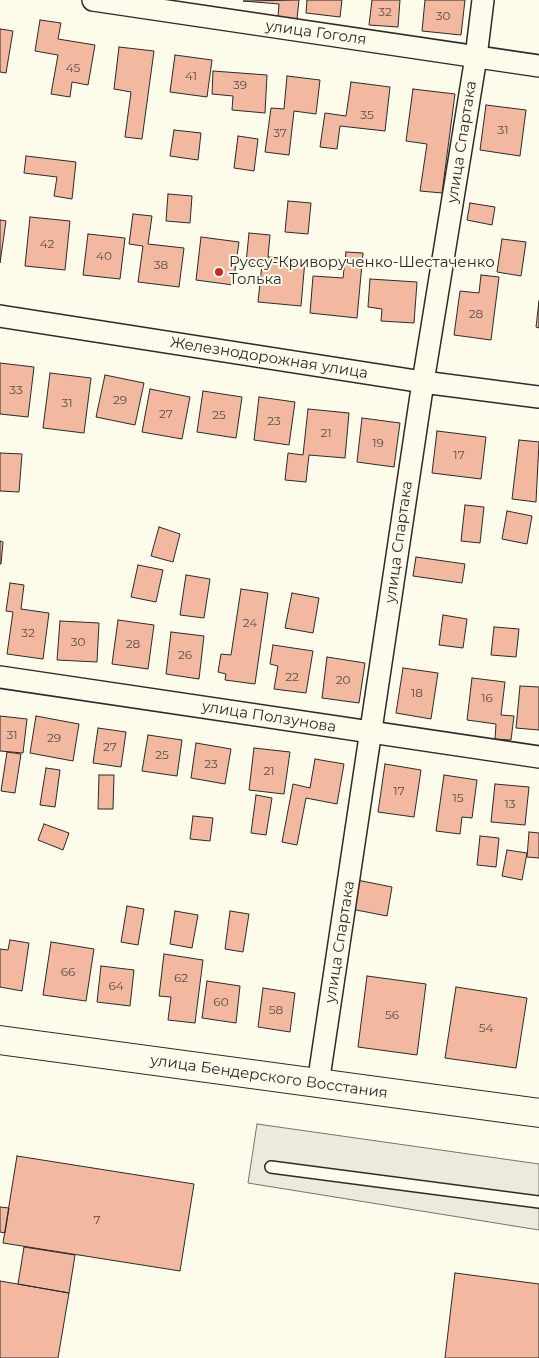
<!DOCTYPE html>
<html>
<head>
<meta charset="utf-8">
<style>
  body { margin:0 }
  canvas { display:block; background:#fdfbea }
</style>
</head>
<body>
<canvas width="539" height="1358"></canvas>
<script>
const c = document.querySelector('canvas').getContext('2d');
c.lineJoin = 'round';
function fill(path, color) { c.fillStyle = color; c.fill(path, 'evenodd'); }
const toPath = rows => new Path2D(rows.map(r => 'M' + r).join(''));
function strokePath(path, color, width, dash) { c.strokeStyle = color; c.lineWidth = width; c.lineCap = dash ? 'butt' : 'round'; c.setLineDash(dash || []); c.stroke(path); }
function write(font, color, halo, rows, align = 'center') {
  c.font = font + ' Montserrat,sans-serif'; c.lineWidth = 4; c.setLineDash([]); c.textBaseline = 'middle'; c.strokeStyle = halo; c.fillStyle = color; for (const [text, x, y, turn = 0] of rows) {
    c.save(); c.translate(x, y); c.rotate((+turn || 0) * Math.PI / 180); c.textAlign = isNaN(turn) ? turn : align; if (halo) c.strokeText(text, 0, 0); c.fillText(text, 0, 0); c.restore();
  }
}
const parking = toPath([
  [257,1124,539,1164,539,1230,248,1183,257,1124]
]);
fill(parking, '#eceadb');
strokePath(parking, '#74746e', 1);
const building = toPath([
  [299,0,297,19,278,17,279,4,243,1,299,0],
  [307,0,342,0,340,17,306,13,307,0],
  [372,0,400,0,398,27,369,25,372,0],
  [425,0,465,0,461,35,422,31,425,0],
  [40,20,61,23,58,39,95,45,88,85,72,82,70,97,51,94,58,55,35,51,40,20],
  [0,29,13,31,6,73,0,72,0,29],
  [119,47,154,51,142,139,125,137,131,92,114,89,119,47],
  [175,55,212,60,207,97,170,92,175,55],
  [213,71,267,75,265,113,232,110,233,96,212,94,213,71],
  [287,76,320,80,316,114,294,111,289,155,265,152,271,108,284,109,287,76],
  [351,82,390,87,385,131,340,126,337,149,320,147,325,113,346,116,351,82],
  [413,89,455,94,442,193,420,191,427,144,406,141,413,89],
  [486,105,526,110,520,156,480,150,486,105],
  [174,130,201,133,198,160,170,156,174,130],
  [238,136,258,139,254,171,234,168,238,136],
  [26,156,76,162,72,199,54,196,57,177,24,173,26,156],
  [168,194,192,196,190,223,166,221,168,194],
  [288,201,311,203,308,234,285,232,288,201],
  [470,203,495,207,492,225,467,220,470,203],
  [133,214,152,216,148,244,184,248,179,287,138,282,143,246,129,244,133,214],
  [30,217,70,221,65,270,25,266,30,217],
  [0,220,6,221,0,263,0,220],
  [249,233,270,235,268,257,305,260,301,306,258,302,262,264,246,263,249,233],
  [88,234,125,238,120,279,83,275,88,234],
  [201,237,239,242,233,285,196,280,201,237],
  [502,239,526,242,521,276,497,272,502,239],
  [346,252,363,253,357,318,310,313,313,276,343,278,346,252],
  [481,275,499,277,491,340,454,335,460,291,479,293,481,275],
  [370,279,417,282,414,323,381,321,382,309,368,307,370,279],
  [539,301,539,328,536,327,539,301],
  [0,363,34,367,28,417,0,414,0,363],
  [50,373,91,378,84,433,43,428,50,373],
  [105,375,144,383,135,425,96,417,105,375],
  [150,389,190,397,182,439,142,432,150,389],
  [203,391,242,397,236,438,197,432,203,391],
  [259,397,295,402,289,445,254,440,259,397],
  [308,409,349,413,345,458,309,455,306,482,285,480,288,453,303,455,308,409],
  [362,418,400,423,394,467,357,462,362,418],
  [437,431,486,437,481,479,432,473,437,431],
  [519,440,539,442,536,502,512,499,519,440],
  [0,453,22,454,19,492,0,491,0,453],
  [465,505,484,507,480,543,461,541,465,505],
  [507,511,532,516,527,544,502,539,507,511],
  [159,527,180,534,173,562,151,556,159,527],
  [0,541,3,542,1,564,0,564,0,541],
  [416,557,465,564,462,583,413,576,416,557],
  [138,565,163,570,156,602,131,597,138,565],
  [186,575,210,579,204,618,180,615,186,575],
  [10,583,24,585,21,609,49,613,43,659,7,654,13,612,6,611,10,583],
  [241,589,268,593,255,684,225,680,226,674,218,672,221,654,231,655,241,589],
  [292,593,319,598,313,633,285,628,292,593],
  [443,615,467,619,463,648,439,645,443,615],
  [118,620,154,625,148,669,112,664,118,620],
  [60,621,99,623,97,662,57,660,60,621],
  [494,627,519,629,516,657,491,655,494,627],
  [171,632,204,636,199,679,166,674,171,632],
  [273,645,313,651,306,693,274,689,278,666,270,664,273,645],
  [327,657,365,663,359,703,322,698,327,657],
  [403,668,438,673,431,719,396,713,403,668],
  [472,678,505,682,501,715,514,716,511,740,495,739,496,724,467,720,472,678],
  [520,686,539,687,539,730,516,728,520,686],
  [0,716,27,719,23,753,0,751,0,716],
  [36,716,79,724,73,761,30,753,36,716],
  [98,728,126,732,121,767,93,763,98,728],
  [148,735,182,740,177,776,142,771,148,735],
  [196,743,231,749,225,784,191,778,196,743],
  [254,748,290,752,284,794,249,790,254,748],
  [7,752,21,754,15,793,1,791,7,752],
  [315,759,344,764,337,804,306,798,297,845,282,842,293,784,310,788,315,759],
  [385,764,421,770,414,817,378,812,385,764],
  [46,768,60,770,55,807,40,805,46,768],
  [99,775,114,775,113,809,98,809,99,775],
  [444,775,477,780,472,818,462,817,460,834,436,831,444,775],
  [495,784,529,787,525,825,491,822,495,784],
  [256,795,272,798,266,835,251,833,256,795],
  [193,816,213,818,210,841,190,839,193,816],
  [44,824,69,833,63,850,38,840,44,824],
  [529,832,539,833,539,858,527,857,529,832],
  [480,836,499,838,496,867,477,865,480,836],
  [507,850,527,853,522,880,502,876,507,850],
  [352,879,392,887,387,916,346,908,352,879],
  [127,906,144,909,138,945,121,942,127,906],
  [175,911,198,915,192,948,170,944,175,911],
  [230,911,249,914,243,952,225,949,230,911],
  [10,940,29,943,22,991,0,987,0,949,8,950,10,940],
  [51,942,94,949,86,1001,43,995,51,942],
  [164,954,203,960,195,1023,168,1020,171,997,159,996,164,954],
  [101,966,134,970,130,1006,97,1002,101,966],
  [367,976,426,984,417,1055,358,1047,367,976],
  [207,981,240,986,236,1023,202,1018,207,981],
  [456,987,527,998,516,1068,445,1058,456,987],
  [263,988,295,993,290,1032,258,1027,263,988],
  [17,1156,194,1184,180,1271,3,1243,17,1156],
  [0,1207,9,1208,5,1233,0,1232,0,1207],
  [24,1247,75,1255,69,1293,18,1284,24,1247],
  [455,1273,539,1284,539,1358,445,1358,455,1273],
  [0,1281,69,1293,58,1358,0,1358,0,1281]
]);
fill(building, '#f2b8a0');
strokePath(building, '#2b2b2b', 1);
const lane = toPath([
  [271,1167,539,1202]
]);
const street = toPath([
  [93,0,539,66],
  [0,316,423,382,539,397],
  [0,677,539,757],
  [318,1084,423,382,476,57,483,0]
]);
const primary = toPath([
  [0,1040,539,1113]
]);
strokePath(lane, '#2b2b2b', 14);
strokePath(street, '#2b2b2b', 24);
strokePath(primary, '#2b2b2b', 30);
strokePath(lane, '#fdfbea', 11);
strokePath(street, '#fdfbea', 21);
strokePath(primary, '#fdfbea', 28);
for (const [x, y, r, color] of [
  [219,272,5,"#c62828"]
]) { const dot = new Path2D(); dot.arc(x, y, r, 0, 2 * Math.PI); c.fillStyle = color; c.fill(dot); strokePath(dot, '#fdfbea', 2); }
write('12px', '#5d4e48', null, [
  ["32",385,12],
  ["30",443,16],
  ["45",73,68],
  ["41",191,76],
  ["39",240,85],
  ["35",367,115],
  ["31",503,130],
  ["37",280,133],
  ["42",47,244],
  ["40",104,256],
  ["38",161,265],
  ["28",476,314],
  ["33",16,390],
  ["29",120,400],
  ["31",67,403],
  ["27",166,414],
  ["25",219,415],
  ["23",274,421],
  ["21",326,433],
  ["19",378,443],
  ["17",459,455],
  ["24",250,623],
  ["32",28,633],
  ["30",78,642],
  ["28",133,644],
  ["26",185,655],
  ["22",292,677],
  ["20",343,680],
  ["18",417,693],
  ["16",487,698],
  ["31",12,735],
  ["29",54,738],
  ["27",110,747],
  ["25",162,755],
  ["23",211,764],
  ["21",269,771],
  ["17",399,791],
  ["15",458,798],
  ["13",510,804],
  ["66",68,972],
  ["62",181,978],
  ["64",116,986],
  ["60",221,1002],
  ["58",276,1010],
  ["56",392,1015],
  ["54",486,1028],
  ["7",97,1220]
]);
write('15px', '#2b2b2b', '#fdfbea', [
  ["улица Гоголя",316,33,8],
  ["улица Спартака",462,142,-81],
  ["Железнодорожная улица",269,358,9],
  ["улица Спартака",399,542,-82],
  ["улица Ползунова",269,717,9],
  ["улица Спартака",340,942,-81],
  ["улица Бендерского Восстания",269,1077,8]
]);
write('15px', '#2b2b2b', '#fdfbea', [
  ["Руссу-Криворученко-Шестаченко",229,263],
  ["Толька",229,280]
], 'left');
</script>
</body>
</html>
